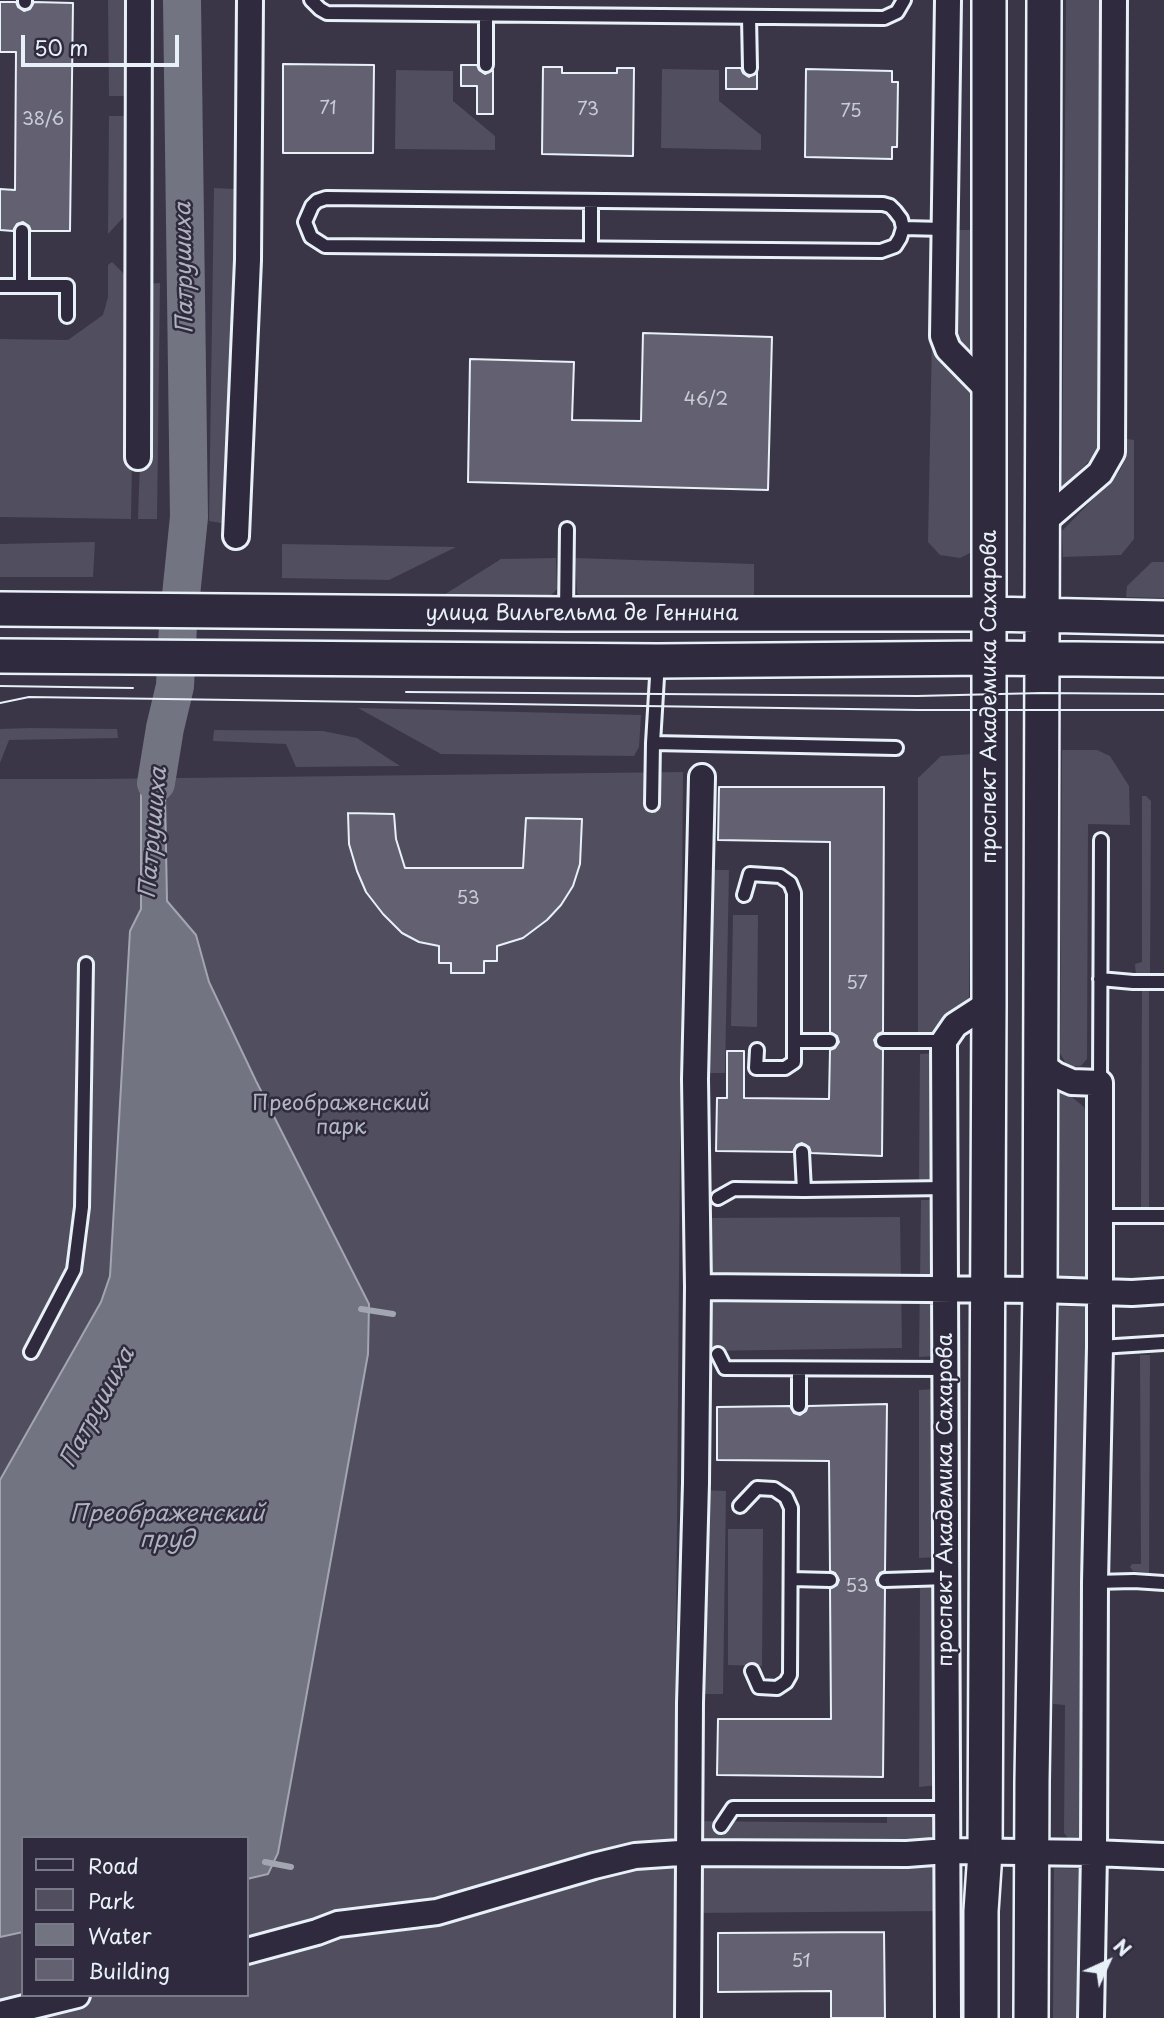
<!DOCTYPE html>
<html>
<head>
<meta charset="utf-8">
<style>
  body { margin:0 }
  #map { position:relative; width:1164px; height:2018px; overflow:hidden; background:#3a3648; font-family:"Playpen Sans",sans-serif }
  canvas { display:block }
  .legend { position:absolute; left:21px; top:1836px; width:228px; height:161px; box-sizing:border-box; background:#2f2a3d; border:2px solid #797a88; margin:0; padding:9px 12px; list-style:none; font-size:21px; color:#e8f1f8 }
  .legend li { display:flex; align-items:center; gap:14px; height:35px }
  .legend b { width:35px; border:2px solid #797a88 }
  .north { position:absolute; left:1073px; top:1927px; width:70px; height:70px; -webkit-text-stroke:5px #2f2a3d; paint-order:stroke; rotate:45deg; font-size:19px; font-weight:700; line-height:28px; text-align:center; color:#e8f1f8 }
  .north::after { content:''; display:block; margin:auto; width:24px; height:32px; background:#e8f1f8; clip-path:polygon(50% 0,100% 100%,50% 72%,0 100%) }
  .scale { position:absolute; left:21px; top:35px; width:158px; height:32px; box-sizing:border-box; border:4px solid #e8f1f8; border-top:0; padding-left:9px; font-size:21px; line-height:24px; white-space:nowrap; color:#e8f1f8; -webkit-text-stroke:5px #2f2a3d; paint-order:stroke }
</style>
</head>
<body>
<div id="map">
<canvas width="1164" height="2018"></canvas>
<ul class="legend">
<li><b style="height:9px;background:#2f2a3d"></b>Road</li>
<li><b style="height:19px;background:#504e5f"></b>Park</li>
<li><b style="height:19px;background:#737482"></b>Water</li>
<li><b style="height:19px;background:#636171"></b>Building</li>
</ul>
<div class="north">N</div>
<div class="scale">50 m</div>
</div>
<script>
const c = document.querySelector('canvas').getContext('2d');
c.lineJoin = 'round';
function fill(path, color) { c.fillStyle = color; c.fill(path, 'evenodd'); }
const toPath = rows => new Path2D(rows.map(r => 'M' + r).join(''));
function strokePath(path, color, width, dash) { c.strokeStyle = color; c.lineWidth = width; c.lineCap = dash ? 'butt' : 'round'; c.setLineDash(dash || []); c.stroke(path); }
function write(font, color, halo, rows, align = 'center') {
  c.font = font + ' "Playpen Sans",sans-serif'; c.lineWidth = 5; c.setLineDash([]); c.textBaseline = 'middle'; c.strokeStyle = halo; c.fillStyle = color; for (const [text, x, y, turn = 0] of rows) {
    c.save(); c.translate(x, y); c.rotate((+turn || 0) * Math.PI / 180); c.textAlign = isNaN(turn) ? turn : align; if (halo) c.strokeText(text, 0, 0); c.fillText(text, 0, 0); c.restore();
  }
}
fill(toPath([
  [108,0,129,0,133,96,109,96],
  [1066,0,1102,0,1099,443,1094,456,1062,488],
  [662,69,719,70,719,101,761,135,761,150,661,148],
  [396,70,453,71,453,101,495,136,495,150,395,149],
  [109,116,133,116,133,207,108,234],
  [214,188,234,189,233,525,209,521],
  [952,230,971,230,971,355,957,343,952,331],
  [112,262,135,285,131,519,0,517,0,339,68,340,103,315,108,297,108,265],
  [160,283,157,519,138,519,146,284],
  [932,337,971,392,970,553,960,558,940,555,928,542],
  [1127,439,1134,440,1134,539,1121,555,1063,557,1062,531,1119,472,1126,458],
  [95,542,93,577,0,577,0,544],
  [282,544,456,547,389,580,282,578],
  [556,558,557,589,546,601,439,598,501,559],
  [575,558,754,564,754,603,586,602,577,593],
  [1152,562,1164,562,1164,598,1126,597,1127,586],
  [358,708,641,715,639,747,634,756,441,754],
  [30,728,117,729,118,738,9,740,0,763,0,729],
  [214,730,323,731,357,738,400,766,296,767,286,744,213,741],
  [1062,750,1097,750,1110,756,1129,786,1130,825,1088,824,1087,1059,1081,1066,1073,1067,1066,1064,1060,1053],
  [973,754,969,997,949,1019,943,1032,918,1032,918,778,941,756],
  [683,772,673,2018,0,2018,0,779,96,779],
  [23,1838,247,1838,247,1995,23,1995],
  [1142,796,1146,796,1151,801,1150,977,1142,977,1136,976,1135,964,1142,962],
  [703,870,729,870,725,1073,702,1073],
  [733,915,758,915,757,1027,731,1026],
  [1142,989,1149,989,1149,1207,1141,1208],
  [938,1053,938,1181,919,1180,920,1054],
  [1061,1088,1084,1107,1088,1120,1087,1280,1056,1280,1056,1090],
  [921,1200,939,1200,936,1356,919,1357],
  [900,1217,902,1348,702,1351,702,1218],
  [1054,1306,1087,1307,1086,1843,1072,1843,1064,1833,1065,1705,1053,1704],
  [1140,1355,1150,1355,1149,1573,1133,1571,1130,1567,1132,1564,1141,1564],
  [936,1389,937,1557,919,1558,919,1390],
  [700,1490,726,1491,723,1694,700,1694],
  [728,1529,763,1529,762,1666,728,1665],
  [938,1582,939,1785,919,1787,920,1583],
  [887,1814,940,1814,941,1911,694,1913,692,1821,887,1823],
  [1054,1868,1085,1869,1084,2018,1053,2018]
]), '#504e5f');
const water = toPath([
  [148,731,177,732,165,796,167,901,196,935,209,982,256,1081,369,1304,368,1354,278,1853,268,1874,247,1879,247,1838,23,1838,23,1932,0,1937,0,1480,101,1302,110,1276,130,931,141,909,141,795,148,731]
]);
fill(water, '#737482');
strokePath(water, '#a2a6b1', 2);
strokePath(toPath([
  [361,1309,393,1314],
  [265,1862,291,1867]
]), '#a2a6b1', 6);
strokePath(toPath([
  [156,783,165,728,175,686,178,625,189,517,182,0]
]), '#737482', 38);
const building = toPath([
  [0,2,16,2,18,7,24,11,30,9,34,2,73,3,70,231,31,231,29,226,23,222,17,224,13,231,0,230,0,189,15,190,16,52,0,52,0,2],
  [283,64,374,65,373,153,283,153,283,64],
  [461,65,477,65,479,70,485,74,493,70,493,114,477,114,477,86,461,86,461,65],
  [543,67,562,67,562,73,617,73,617,68,634,68,633,156,542,154,543,67],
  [726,68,741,68,743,73,749,77,757,72,757,89,726,89,726,68],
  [806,69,892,71,892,82,898,82,897,147,892,147,892,159,805,157,806,69],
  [643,333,772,337,768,490,468,482,470,359,574,362,572,420,641,421,643,333],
  [719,787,884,787,883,1032,878,1034,874,1040,876,1046,883,1050,882,1156,811,1153,809,1147,802,1143,797,1145,793,1152,716,1151,717,1098,727,1098,727,1051,744,1051,744,1098,829,1099,830,1050,835,1048,839,1042,837,1036,830,1032,830,842,718,840,719,787],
  [348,813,394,814,396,839,405,868,523,868,526,818,582,819,580,864,573,886,561,905,547,920,523,938,497,946,497,961,484,961,484,973,451,973,451,963,439,963,439,946,419,942,402,933,383,914,366,892,357,871,349,844,348,813],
  [887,1404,885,1571,880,1573,876,1580,878,1585,885,1589,883,1777,717,1775,718,1719,831,1719,830,1589,837,1585,839,1580,835,1573,830,1571,829,1461,717,1460,717,1407,790,1406,794,1413,800,1415,806,1411,808,1406,887,1404],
  [884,1932,885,2018,831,2018,831,1991,718,1992,718,1933,884,1932]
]);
fill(building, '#636171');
strokePath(building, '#e8f1f8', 2);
const lane = toPath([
  [25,0,25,2],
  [311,0,320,9,327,13,884,18,897,12,904,0],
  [749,17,750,68],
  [486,65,486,15],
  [326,198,883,204,890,206,895,211,901,219,903,228,900,238,895,246,881,251,325,246,311,237,305,222,312,206,317,201,326,198],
  [903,228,944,229],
  [591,248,591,201],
  [0,286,67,286,67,316],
  [22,286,22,231],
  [566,612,567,529],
  [658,661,653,743,896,748],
  [652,804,653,743],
  [744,895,750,874,780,876,790,883,794,893,794,1062,785,1068,756,1068,757,1050],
  [1100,979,1133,982,1164,982],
  [794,1041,830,1041],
  [883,1041,944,1041],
  [1100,1083,1101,840],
  [802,1152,804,1190],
  [718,1198,734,1189,804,1190,946,1188],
  [1100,1216,1164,1216],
  [1100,1347,1164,1343],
  [31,1352,74,1270,82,1207,86,964],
  [718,1354,725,1368,946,1369],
  [799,1369,799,1406],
  [740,1506,757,1488,774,1489,786,1497,791,1508,790,1675,786,1682,777,1688,759,1687,752,1671],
  [792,1579,830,1580],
  [885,1580,947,1578],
  [1095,1582,1134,1581,1164,1583],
  [721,1826,733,1808,946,1808]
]);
const street = toPath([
  [948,0,943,336,948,349,989,391],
  [138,457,139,0],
  [1043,522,1100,473,1112,452,1114,0],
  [236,536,248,260,250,0],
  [1039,1063,1056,1075,1072,1082,1100,1083,1100,1347,1095,1582,1094,1853,1091,2018],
  [698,1287,1040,1290,1132,1293,1164,1291],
  [247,1951,317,1932,338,1924,437,1912,594,1866,635,1856,680,1853,907,1854,947,1851,1094,1853,1164,1856],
  [0,2014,77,1995],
  [688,2018,690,1703,696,1483,698,1287,695,1079,702,777],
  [948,2018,944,1041,955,1025,989,1003]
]);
const secondary = toPath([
  [0,609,566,614,990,614,1164,618],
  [0,656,658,661,990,658,1164,660],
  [981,2018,981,1911,985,1852,989,1003,989,0],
  [1031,2018,1032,1781,1040,1290,1044,0]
]);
strokePath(lane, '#e8f1f8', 18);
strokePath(street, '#e8f1f8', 30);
strokePath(secondary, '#e8f1f8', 38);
strokePath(lane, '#2f2a3d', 12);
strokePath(street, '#2f2a3d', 24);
strokePath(secondary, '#2f2a3d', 33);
strokePath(toPath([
  [0,686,133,688],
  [406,692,917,696,1042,693,1164,694],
  [0,703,29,697,918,710,1164,710]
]), '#e8f1f8', 2);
write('18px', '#c7cdd6', null, [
  ["71",328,109],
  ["73",588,110],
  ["75",851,112],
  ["38/6",43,120],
  ["46/2",706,400],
  ["53",468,899],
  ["57",857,984],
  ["53",857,1587],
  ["51",801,1962]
]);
write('21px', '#e8f1f8', '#2f2a3d', [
  ["улица Вильгельма де Геннина",582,614],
  ["проспект Академика Сахарова",990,697,-90],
  ["проспект Академика Сахарова",946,1500,-90]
]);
write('21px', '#b3b8c2', '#2f2a3d', [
  ["Преображенский",341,1104],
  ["парк",341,1128]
]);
write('italic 23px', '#aeb2bd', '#2f2a3d', [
  ["Патрушиха",185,268,-91],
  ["Патрушиха",154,833,-85],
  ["Патрушиха",98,1408,-62],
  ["Преображенский",167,1515],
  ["пруд",167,1541]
]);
</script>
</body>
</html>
